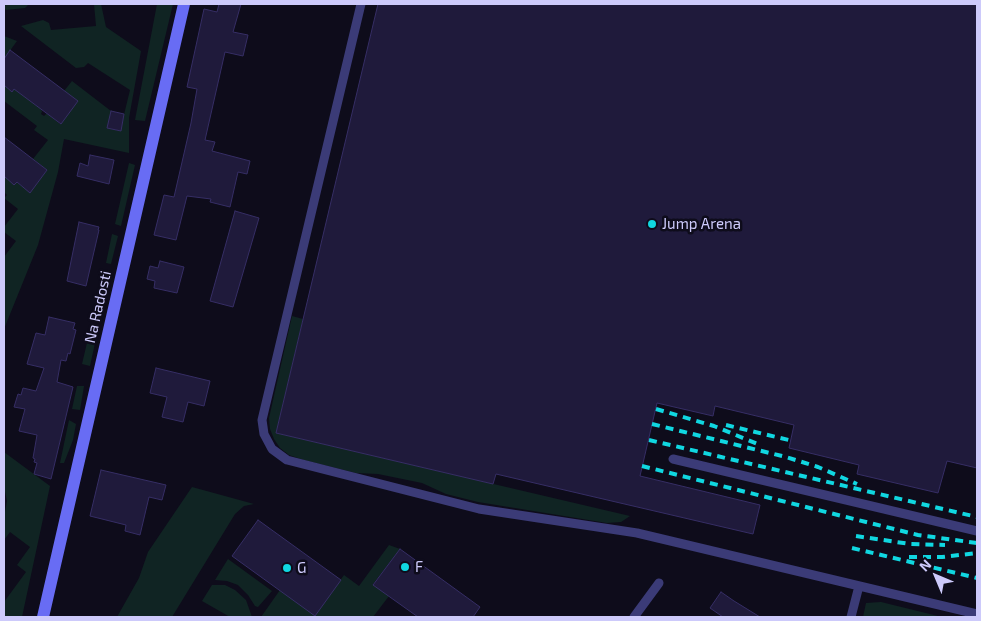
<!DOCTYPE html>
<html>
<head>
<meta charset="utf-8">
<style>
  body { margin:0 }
  #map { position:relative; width:981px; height:621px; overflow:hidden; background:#0e0c1b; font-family:"Exo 2",sans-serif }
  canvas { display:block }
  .frame { position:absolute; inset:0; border:5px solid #cdcafb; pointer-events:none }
  .north { position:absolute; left:911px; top:551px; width:50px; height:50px; -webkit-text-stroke:4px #0e0c1b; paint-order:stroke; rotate:315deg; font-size:14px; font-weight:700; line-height:20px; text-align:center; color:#cdcafb }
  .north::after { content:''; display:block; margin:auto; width:18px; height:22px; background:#cdcafb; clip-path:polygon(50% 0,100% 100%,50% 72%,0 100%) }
</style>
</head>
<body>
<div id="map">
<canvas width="981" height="621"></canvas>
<div class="frame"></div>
<div class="north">N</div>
</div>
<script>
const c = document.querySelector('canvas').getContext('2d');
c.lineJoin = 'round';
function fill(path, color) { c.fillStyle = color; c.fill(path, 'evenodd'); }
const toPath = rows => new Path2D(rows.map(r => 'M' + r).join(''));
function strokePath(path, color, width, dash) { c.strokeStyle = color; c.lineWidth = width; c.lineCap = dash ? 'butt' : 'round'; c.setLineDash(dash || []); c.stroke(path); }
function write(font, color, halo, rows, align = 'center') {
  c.font = font + ' "Exo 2",sans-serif'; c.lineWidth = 5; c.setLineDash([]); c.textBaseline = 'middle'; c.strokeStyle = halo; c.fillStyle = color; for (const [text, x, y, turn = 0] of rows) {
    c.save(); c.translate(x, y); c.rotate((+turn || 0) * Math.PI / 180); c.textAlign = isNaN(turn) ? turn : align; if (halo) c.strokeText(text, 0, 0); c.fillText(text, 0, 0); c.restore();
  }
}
fill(toPath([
  [4,4,29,4,25,8,6,10,4,8],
  [94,4,101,4,106,27,141,51,129,118,129,153,64,139,58,172,38,245,4,329,4,257,16,241,4,232,4,227,18,209,4,198,7,195,4,192,4,173,30,192,47,170,33,159,48,140,34,130,37,126,4,101,4,81,40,108,42,111,41,114,44,116,47,113,60,124,64,91,72,81,111,111,108,128,120,131,130,90,88,63,84,67,76,68,21,26,43,20,49,23,51,30,96,26],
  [157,4,173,4,145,121,135,120],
  [4,36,17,41,4,59],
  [129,163,135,165,121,226,115,224],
  [112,234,118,236,111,264,106,263],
  [97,298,104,300,100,319,93,318],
  [292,316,303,319,276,433,630,516,621,522,607,523,478,502,446,494,422,483,378,474,356,473,304,460,289,455,280,448,274,439,270,429,269,418],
  [90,330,97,334,90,366,82,364],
  [77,386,84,386,80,410,72,409],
  [69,420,76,424,73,440,64,463,60,463],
  [4,452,50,486,22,617,4,617,4,602,26,572,17,565,30,547,10,532,4,540,4,517,7,501,4,487],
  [192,487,254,504,244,506,235,514,172,617,117,617,139,578,148,552],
  [389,545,400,549,373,584,389,596,373,617,261,617,280,590,315,615,344,575,359,586],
  [228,559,272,591,258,607,255,606,248,595,238,585,227,581,215,580],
  [212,585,225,585,235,590,246,600,252,617,230,617,202,601],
  [881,602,942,617,863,617,866,603]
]), '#102423');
const building = toPath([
  [219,4,241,4,233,32,248,35,243,56,225,52,205,140,215,142,212,151,250,161,247,174,238,172,230,207,210,202,211,199,187,196,176,240,154,235,164,195,174,197,191,123,197,89,187,87,204,9,217,12,219,4],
  [378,4,977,4,977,468,947,461,938,493,857,474,859,465,789,448,794,425,715,406,713,416,657,403,640,476,760,505,753,534,496,474,493,484,276,433,378,4],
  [10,50,78,101,61,124,14,89,12,92,4,85,4,59,10,50],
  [111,111,124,114,121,131,107,128,111,111],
  [4,137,47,170,30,193,17,182,14,185,4,176,4,137],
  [90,155,114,160,109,184,77,176,80,163,88,166,90,155],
  [235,211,259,218,233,307,210,301,235,211],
  [79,222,99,227,98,230,99,230,86,286,67,281,79,222],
  [160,261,184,267,177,293,154,288,155,281,147,279,150,266,158,268,160,261],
  [49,317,75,323,73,329,76,330,70,354,68,353,66,361,61,360,57,382,73,387,51,479,34,474,37,463,34,462,35,459,33,458,37,435,19,431,25,409,14,407,18,394,21,395,23,388,36,391,44,368,27,364,36,333,45,335,49,317],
  [156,368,210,381,204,406,188,402,183,422,162,417,167,397,150,393,156,368],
  [101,470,166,485,162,500,149,497,140,535,125,531,126,525,90,516,101,470],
  [258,520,341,580,315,616,232,556,258,520],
  [400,549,480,607,473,617,418,617,373,585,400,549],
  [721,592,734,601,760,617,723,617,710,608,721,592]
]);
fill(building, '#1f1a3b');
strokePath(building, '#362e65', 1);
strokePath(toPath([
  [361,4,262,420,264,434,272,449,287,460,479,509,637,533,977,614],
  [673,459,977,531],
  [634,617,659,583],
  [851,617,859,586]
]), '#3b3b77', 9);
strokePath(toPath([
  [43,617,184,4]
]), '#686cf4', 12);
strokePath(toPath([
  [656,409,714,426,760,445],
  [652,424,786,457,818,467,857,484],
  [726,425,789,440],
  [649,440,977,517],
  [642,466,918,535,977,543],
  [856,536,910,544,945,545],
  [852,548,977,578],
  [909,557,942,557,977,553]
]), '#10d7e1', 4, [8, 6]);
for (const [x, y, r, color] of [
  [652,224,5,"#10d7e1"],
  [405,567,5,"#10d7e1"],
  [287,568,5,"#10d7e1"]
]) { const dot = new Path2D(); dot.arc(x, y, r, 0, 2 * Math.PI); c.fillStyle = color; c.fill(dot); strokePath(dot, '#0e0c1b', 2); }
write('15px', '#cdcafb', '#0e0c1b', [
  ["Jump Arena",662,224],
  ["F",415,567],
  ["G",297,568]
], 'left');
write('15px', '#cdcafb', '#0e0c1b', [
  ["Na Radosti",98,307,-77]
]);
</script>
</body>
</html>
